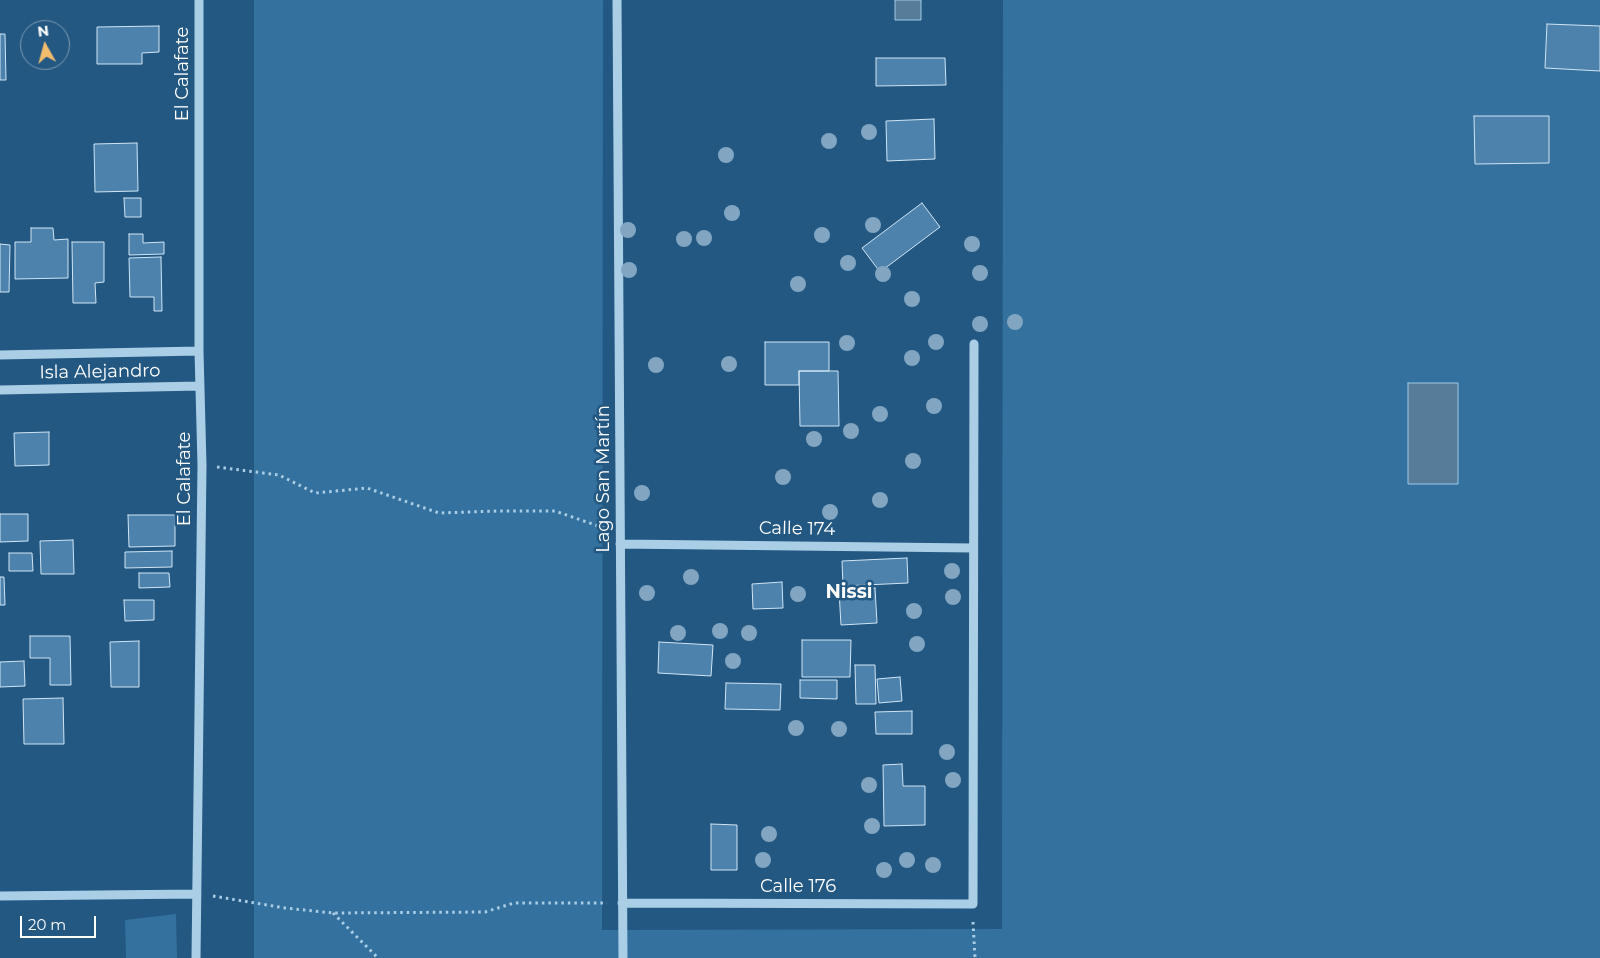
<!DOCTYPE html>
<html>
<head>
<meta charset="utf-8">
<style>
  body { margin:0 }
  #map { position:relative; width:1600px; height:958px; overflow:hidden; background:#235882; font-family:Montserrat,sans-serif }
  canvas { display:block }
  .north { position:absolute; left:20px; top:20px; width:50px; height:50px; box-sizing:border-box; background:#235882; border:1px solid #7b9bb4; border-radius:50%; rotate:353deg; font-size:14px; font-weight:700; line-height:20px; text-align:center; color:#fff }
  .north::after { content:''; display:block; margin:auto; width:18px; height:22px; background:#f2bc6e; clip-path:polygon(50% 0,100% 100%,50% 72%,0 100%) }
  .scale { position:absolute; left:20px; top:916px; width:76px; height:22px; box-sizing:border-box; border:2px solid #fff; border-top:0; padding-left:6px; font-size:15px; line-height:18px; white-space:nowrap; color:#fff; -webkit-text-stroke:4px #235882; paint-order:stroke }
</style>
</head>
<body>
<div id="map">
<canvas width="1600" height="958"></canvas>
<div class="north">N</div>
<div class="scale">20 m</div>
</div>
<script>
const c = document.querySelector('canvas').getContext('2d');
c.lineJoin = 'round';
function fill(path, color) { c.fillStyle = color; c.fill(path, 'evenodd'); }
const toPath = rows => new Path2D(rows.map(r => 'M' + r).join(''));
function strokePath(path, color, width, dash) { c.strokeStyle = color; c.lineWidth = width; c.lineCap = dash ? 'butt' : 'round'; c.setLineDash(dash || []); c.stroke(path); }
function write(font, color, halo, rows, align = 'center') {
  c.font = font + ' Montserrat,sans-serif'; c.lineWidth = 5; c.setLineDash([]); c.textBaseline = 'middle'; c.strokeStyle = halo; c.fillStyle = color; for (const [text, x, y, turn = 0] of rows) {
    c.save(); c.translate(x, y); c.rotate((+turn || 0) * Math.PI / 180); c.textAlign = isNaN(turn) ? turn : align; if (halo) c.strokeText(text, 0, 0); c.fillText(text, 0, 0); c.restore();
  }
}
fill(toPath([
  [254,0,603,0,602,930,1002,929,1003,0,1600,0,1600,958,254,958],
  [176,914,177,958,126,958,125,920]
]), '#34719e');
const water = toPath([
  [895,0,921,0,921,20,895,20,895,0],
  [1408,383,1458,383,1458,484,1408,484,1408,383]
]);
fill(water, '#577c99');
strokePath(water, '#9fcae8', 1);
const building = toPath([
  [1547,24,1600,26,1600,71,1545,68,1547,24],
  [159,26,159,52,142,53,142,64,97,64,97,27,159,26],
  [0,34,5,34,6,80,0,80,0,34],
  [876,58,945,58,946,85,876,86,876,58],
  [1474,116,1549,116,1549,163,1475,164,1474,116],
  [934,119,935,159,887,161,886,121,934,119],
  [137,143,138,191,95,192,94,144,137,143],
  [124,198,141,198,141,217,125,217,124,198],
  [922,203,940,227,880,272,862,248,922,203],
  [31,228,53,228,54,240,68,239,68,278,15,279,15,242,31,242,31,228],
  [129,234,143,234,143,243,164,242,164,254,129,255,129,234],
  [72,242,104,242,104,282,95,283,96,303,73,303,72,242],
  [0,244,10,245,9,292,0,292,0,244],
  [161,257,162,311,154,311,154,297,130,297,129,258,161,257],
  [765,342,829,342,829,371,799,371,799,385,765,385,765,342],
  [799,371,838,371,839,426,800,426,799,371],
  [49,432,49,465,15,466,14,433,49,432],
  [0,514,28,514,28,541,0,542,0,514],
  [128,515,175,515,175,546,129,547,128,515],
  [73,540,74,574,41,574,40,541,73,540],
  [172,551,172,567,125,568,125,552,172,551],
  [9,553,32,553,33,571,9,571,9,553],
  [907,558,908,583,843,586,842,561,907,558],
  [139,573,169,573,170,587,139,588,139,573],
  [0,577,4,577,5,605,0,605,0,577],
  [782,582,783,608,753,609,752,584,782,582],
  [875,588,877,623,841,625,839,591,875,588],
  [124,600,154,600,154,620,125,621,124,600],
  [30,636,70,636,71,685,50,685,50,658,30,658,30,636],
  [802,640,851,640,850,677,802,677,802,640],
  [139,641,139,687,111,687,110,642,139,641],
  [659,642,713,645,711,676,658,673,659,642],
  [24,661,25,686,0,687,0,662,24,661],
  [855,665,875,665,876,704,856,704,855,665],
  [900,677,902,701,879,703,877,679,900,677],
  [800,680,837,680,837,699,800,698,800,680],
  [726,683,781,684,780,710,725,709,726,683],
  [63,698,64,744,24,744,23,699,63,698],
  [912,711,912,734,876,734,875,712,912,711],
  [902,764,903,786,925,786,925,825,884,826,883,765,902,764],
  [711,824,737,825,737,870,711,870,711,824]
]);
fill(building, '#4c82ab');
strokePath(building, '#cfe5f6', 1);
strokePath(toPath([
  [217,467,279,475,315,493,367,488,439,513,498,511,555,511,604,528],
  [213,896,285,908,333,913,485,912,514,903,607,903],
  [333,913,378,958],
  [973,922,975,958]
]), '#abcee7', 3, [2.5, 4]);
strokePath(toPath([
  [617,0,623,958],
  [0,355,199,351],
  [0,390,200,386],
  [620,544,973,548],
  [0,896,197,894],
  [622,903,973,904,974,344],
  [196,958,202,465,199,351,199,0]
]), '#abcee7', 9);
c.fillStyle = '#82a6c2';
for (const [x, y] of [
  [869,132],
  [829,141],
  [726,155],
  [732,213],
  [873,225],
  [628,230],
  [822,235],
  [704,238],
  [684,239],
  [972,244],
  [848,263],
  [629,270],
  [980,273],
  [883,274],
  [798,284],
  [912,299],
  [1015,322],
  [980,324],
  [936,342],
  [847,343],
  [912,358],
  [729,364],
  [656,365],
  [934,406],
  [880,414],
  [851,431],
  [814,439],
  [913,461],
  [783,477],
  [642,493],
  [880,500],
  [830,512],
  [952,571],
  [691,577],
  [647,593],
  [798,594],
  [953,597],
  [914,611],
  [720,631],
  [678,633],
  [749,633],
  [917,644],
  [733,661],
  [796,728],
  [839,729],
  [947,752],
  [953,780],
  [869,785],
  [872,826],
  [769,834],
  [763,860],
  [907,860],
  [933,865],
  [884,870]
]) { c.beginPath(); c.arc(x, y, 8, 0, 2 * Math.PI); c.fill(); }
write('18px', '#fff', '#235882', [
  ["El Calafate",183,74,-90],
  ["Isla Alejandro",100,372,-1],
  ["El Calafate",185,479,-90],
  ["Lago San Martín",604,479,-90],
  ["Calle 174",797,529,1],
  ["Calle 176",798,887]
]);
write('bold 19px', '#fff', '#235882', [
  ["Nissi",849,592]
]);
</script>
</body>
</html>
